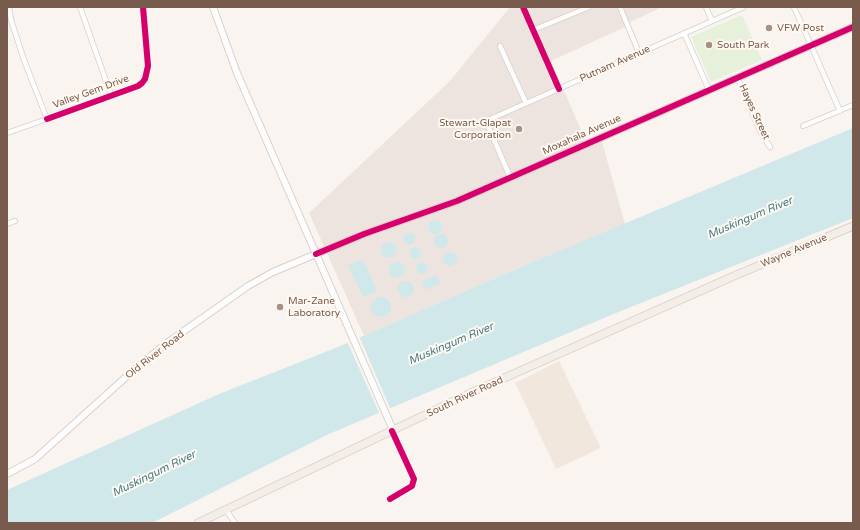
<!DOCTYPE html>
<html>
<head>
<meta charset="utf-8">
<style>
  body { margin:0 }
  #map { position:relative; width:860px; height:530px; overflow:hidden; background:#f9f4ef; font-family:"Varela Round",sans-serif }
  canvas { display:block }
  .frame { position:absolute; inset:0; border:8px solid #795b4d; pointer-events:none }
</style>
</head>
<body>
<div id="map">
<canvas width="860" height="530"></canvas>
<div class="frame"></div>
</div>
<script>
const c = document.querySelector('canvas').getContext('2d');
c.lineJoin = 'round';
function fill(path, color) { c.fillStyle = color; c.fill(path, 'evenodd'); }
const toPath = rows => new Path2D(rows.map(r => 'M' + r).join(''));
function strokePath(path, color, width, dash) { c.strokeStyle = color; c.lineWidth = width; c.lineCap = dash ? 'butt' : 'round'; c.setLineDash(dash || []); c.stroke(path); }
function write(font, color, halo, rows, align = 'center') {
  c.font = font + ' "Varela Round",sans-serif'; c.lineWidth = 4; c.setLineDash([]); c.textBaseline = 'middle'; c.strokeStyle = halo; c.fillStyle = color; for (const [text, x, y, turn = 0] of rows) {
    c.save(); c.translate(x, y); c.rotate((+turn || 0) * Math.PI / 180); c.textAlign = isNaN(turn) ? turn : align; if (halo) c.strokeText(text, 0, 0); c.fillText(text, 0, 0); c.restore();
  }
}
fill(toPath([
  [559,361,601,448,556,469,515,383]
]), '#f2e7dd');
fill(toPath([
  [510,7,662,7,628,23,625,27,551,61,588,146,602,142,625,224,521,267,364,336,309,213,450,81]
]), '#ede4df');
fill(toPath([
  [742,15,762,60,711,82,691,37]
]), '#e7f0da');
fill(toPath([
  [853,128,853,218,616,313,329,434,152,523,7,523,7,490,219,394,338,347,521,267],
  '428 227a7 7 0 1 1 14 0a7 7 0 1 1-14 0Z',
  '403 239a6 6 0 1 1 12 0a6 6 0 1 1-12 0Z',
  '434 241a7 7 0 1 1 14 0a7 7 0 1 1-14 0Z',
  '381 250a8 8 0 1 1 16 0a8 8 0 1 1-16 0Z',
  '409 253a6 6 0 1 1 12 0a6 6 0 1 1-12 0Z',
  '443 259a7 7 0 1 1 14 0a7 7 0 1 1-14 0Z',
  [363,259,377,291,363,297,348,265],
  '416 268a6 6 0 1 1 12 0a6 6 0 1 1-12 0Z',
  '389 270a8 8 0 1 1 16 0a8 8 0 1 1-16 0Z',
  [437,275,440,283,426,290,422,282],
  '398 289a8 8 0 1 1 16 0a8 8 0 1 1-16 0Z',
  '371 307a10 10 0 1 1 20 0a10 10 0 1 1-20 0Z'
]), '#d0e8ea');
fill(toPath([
  [359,336,391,410,380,415,347,341]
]), '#f9f4ef');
const street = toPath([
  [80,7,111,95],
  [523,7,559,89],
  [620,7,639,53],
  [706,7,712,21],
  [794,7,840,111],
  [533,30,589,7],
  [684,33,709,90],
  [500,46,526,103],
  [737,77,761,133,770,147],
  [47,119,138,86,142,83,145,79,148,66,143,7],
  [803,126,853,105],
  [7,133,47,119,24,60,11,20,9,7],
  [510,177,486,121,744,7],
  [7,224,15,221],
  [390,499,412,486,414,479,392,431],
  [226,510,235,523]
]);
const secondary = toPath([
  [213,7,237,73,393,430],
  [7,474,35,459,136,368,164,345,248,286,273,272,364,234,457,201,853,27]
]);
const primary = toPath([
  [198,523,475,391,734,276,853,226]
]);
strokePath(street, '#d6d0ca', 6);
strokePath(secondary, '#d9d0cb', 8);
strokePath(primary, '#dad1cc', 9);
strokePath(street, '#fefdfd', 4.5);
strokePath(secondary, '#fefdfd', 6);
strokePath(primary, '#f3eee7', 7);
strokePath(toPath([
  [523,7,559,89],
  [47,119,138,86,142,83,145,79,148,66,143,7],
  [316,254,364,234,457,201,853,27],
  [390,499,412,486,414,479,392,431]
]), '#d6006c', 6);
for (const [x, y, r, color] of [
  [769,28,4,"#a69186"],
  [709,45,4,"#a69186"],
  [519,129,4,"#a69186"],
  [280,307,4,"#a69186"]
]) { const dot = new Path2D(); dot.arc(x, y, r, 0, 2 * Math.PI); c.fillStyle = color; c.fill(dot); strokePath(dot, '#fff9f2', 1.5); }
write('10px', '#795b4d', '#fff9f2', [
  ["VFW Post",777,28],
  ["South Park",717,45],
  ["Stewart-Glapat",511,123,"right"],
  ["Corporation",511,135,"right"],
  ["Mar-Zane",288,301],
  ["Laboratory",288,313]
], 'left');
write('10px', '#795b4d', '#fff9f2', [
  ["Putnam Avenue",615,64,-24],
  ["Valley Gem Drive",91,92,-20],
  ["Hayes Street",754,112,65],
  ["Moxahala Avenue",582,135,-24],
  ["Wayne Avenue",794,251,-23],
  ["Old River Road",155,355,-38],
  ["South River Road",465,397,-25]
]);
write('italic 11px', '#437c85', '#fff9f2', [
  ["Muskingum River",750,218,-23],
  ["Muskingum River",451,344,-23],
  ["Muskingum River",154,474,-26]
]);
</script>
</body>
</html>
